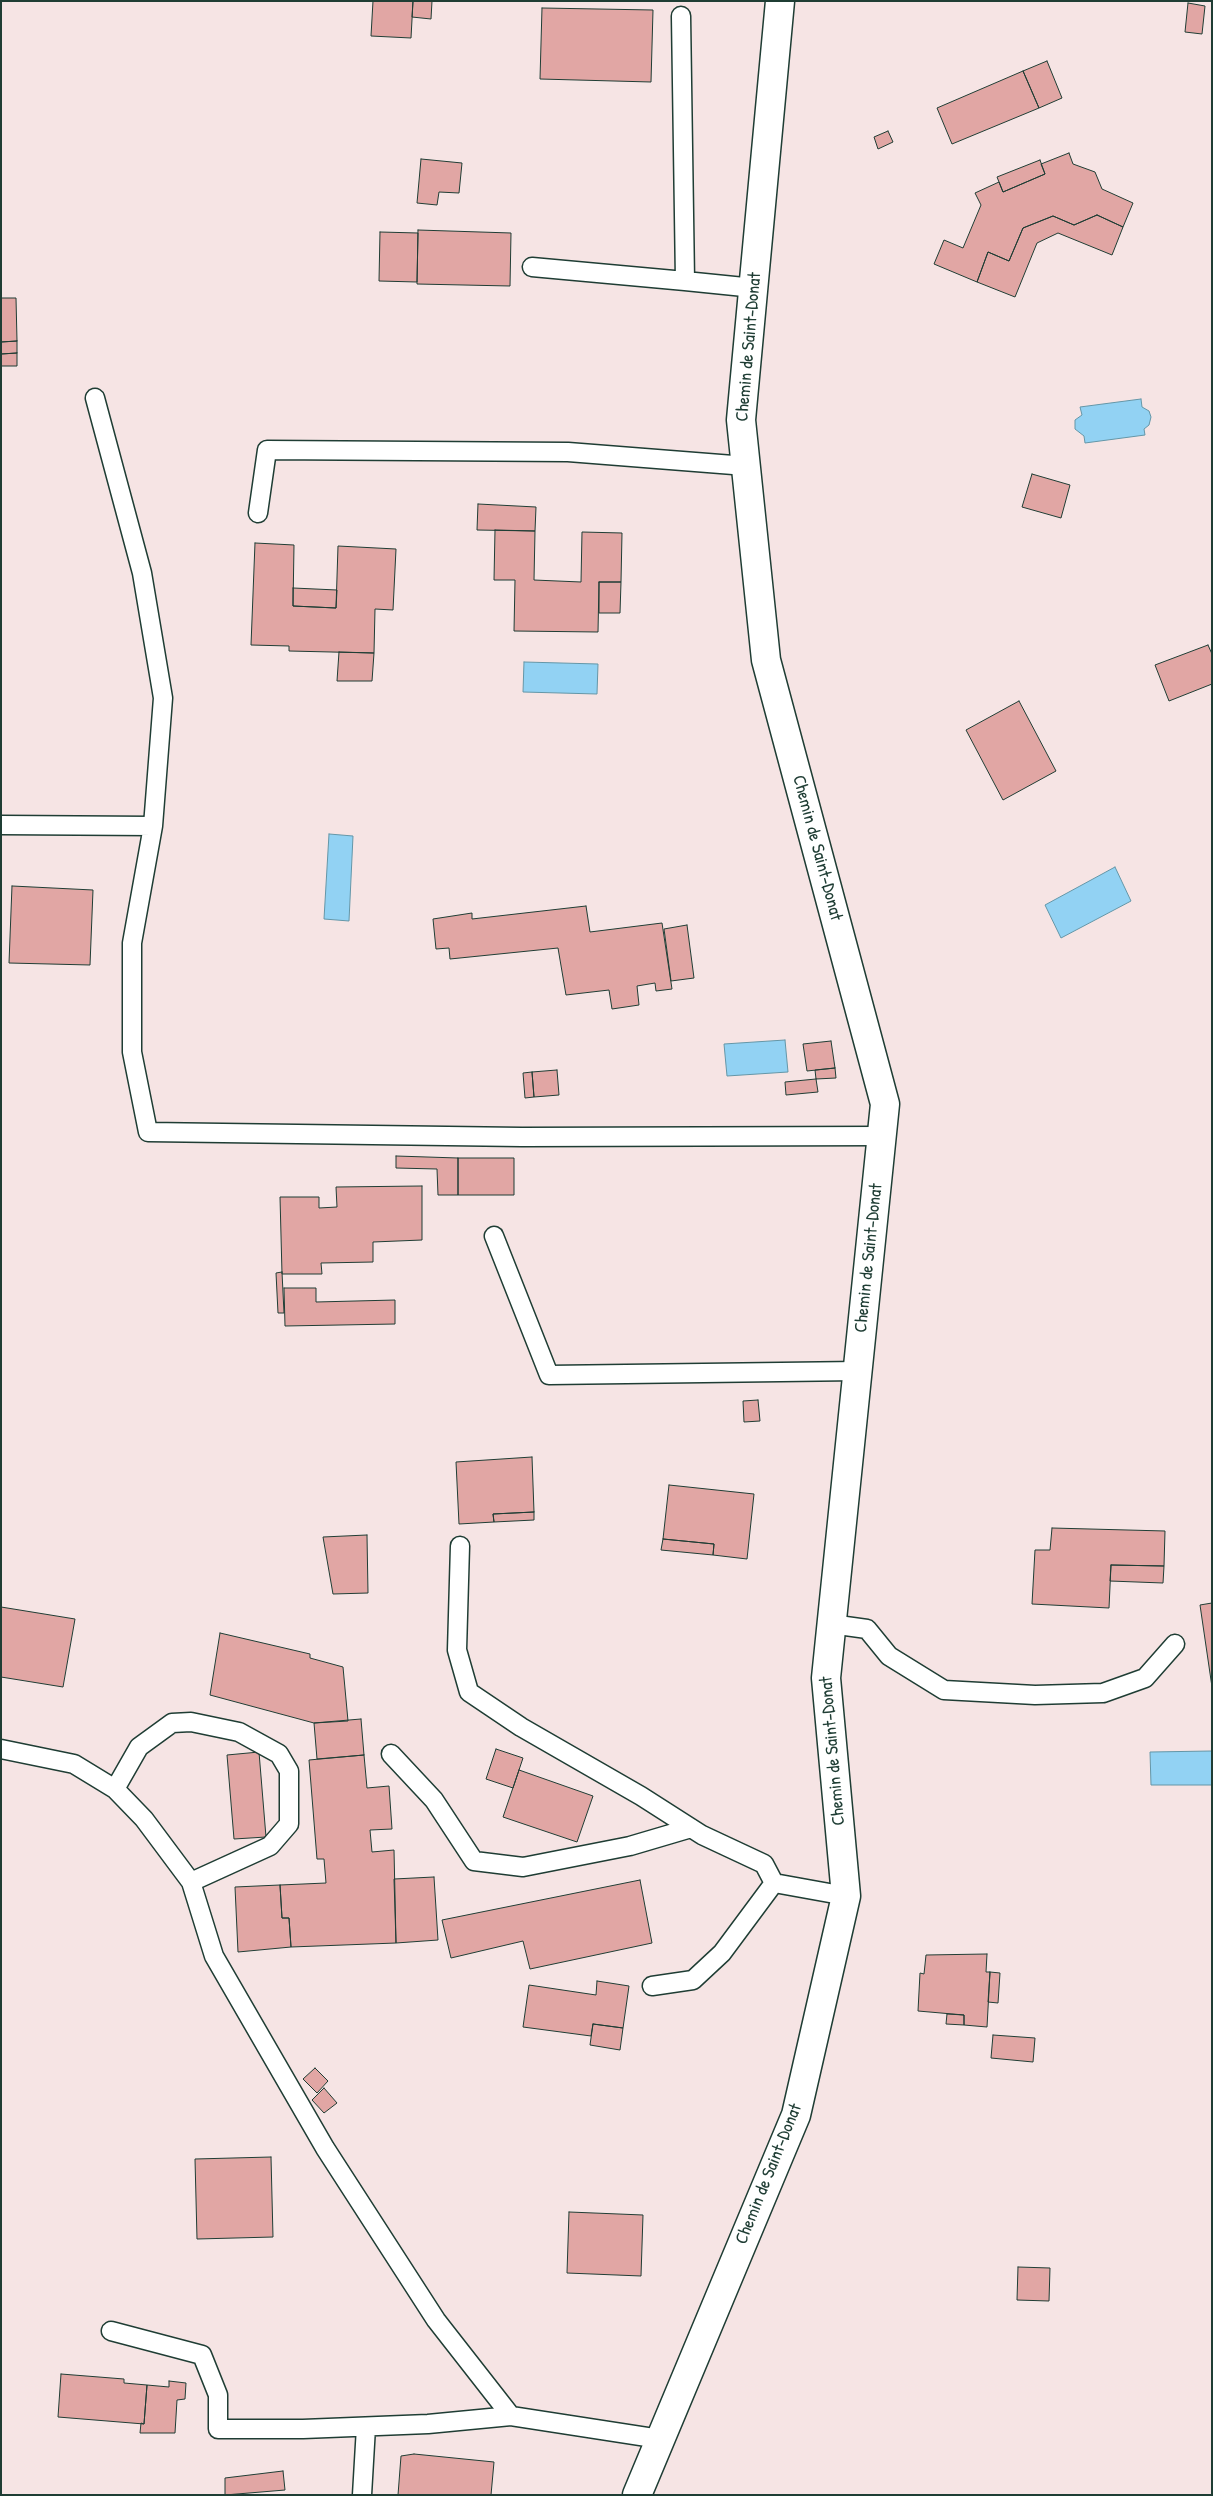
<!DOCTYPE html>
<html>
<head>
<meta charset="utf-8">
<style>
  body { margin:0 }
  #map { position:relative; width:1213px; height:2496px; overflow:hidden; background:#f6e4e4; font-family:"Patrick Hand",sans-serif }
  canvas { display:block }
  .frame { position:absolute; inset:0; border:2px solid #1f3d34; pointer-events:none }
</style>
</head>
<body>
<div id="map">
<canvas width="1213" height="2496"></canvas>
<div class="frame"></div>
</div>
<script>
const c = document.querySelector('canvas').getContext('2d');
c.lineJoin = 'round';
function fill(path, color) { c.fillStyle = color; c.fill(path, 'evenodd'); }
const toPath = rows => new Path2D(rows.map(r => 'M' + r).join(''));
function strokePath(path, color, width, dash) { c.strokeStyle = color; c.lineWidth = width; c.lineCap = dash ? 'butt' : 'round'; c.setLineDash(dash || []); c.stroke(path); }
function write(font, color, halo, rows, align = 'center') {
  c.font = font + ' "Patrick Hand",sans-serif'; c.lineWidth = 4.5; c.setLineDash([]); c.textBaseline = 'middle'; c.strokeStyle = halo; c.fillStyle = color; for (const [text, x, y, turn = 0] of rows) {
    c.save(); c.translate(x, y); c.rotate((+turn || 0) * Math.PI / 180); c.textAlign = isNaN(turn) ? turn : align; if (halo) c.strokeText(text, 0, 0); c.fillText(text, 0, 0); c.restore();
  }
}
const water = toPath([
  [1141,399,1142,407,1149,411,1151,417,1149,425,1144,429,1145,435,1085,443,1084,436,1075,429,1075,420,1082,415,1080,407,1141,399],
  [524,662,598,664,597,694,523,692,524,662],
  [329,834,353,836,349,921,324,919,329,834],
  [1115,867,1131,901,1061,938,1045,905,1115,867],
  [785,1040,788,1072,727,1076,724,1044,785,1040],
  [1212,1751,1212,1785,1151,1785,1150,1752,1212,1751]
]);
fill(water, '#92d2f3');
strokePath(water, '#6496a7', 1);
const building = toPath([
  [373,1,413,1,411,38,371,36,373,1],
  [413,1,432,1,431,19,412,17,413,1],
  [1188,3,1205,6,1202,34,1185,32,1188,3],
  [542,8,653,10,651,82,540,79,542,8],
  [1047,61,1062,98,1039,108,1023,71,1047,61],
  [1023,71,1039,108,952,144,937,108,1023,71],
  [888,131,893,142,878,149,874,137,888,131],
  [1069,153,1073,164,1095,172,1102,189,1133,203,1123,227,1097,215,1074,225,1053,216,1023,228,1009,261,988,252,977,282,934,264,944,240,963,248,981,205,975,193,999,182,1003,192,1045,174,1041,164,1069,153],
  [421,159,462,163,459,193,439,192,437,205,417,203,421,159],
  [1040,160,1045,174,1003,192,997,177,1040,160],
  [1097,215,1123,227,1112,255,1058,233,1037,243,1015,297,977,282,988,252,1009,261,1023,228,1053,216,1074,225,1097,215],
  [418,230,511,233,510,286,417,284,418,230],
  [380,232,418,233,417,282,379,281,380,232],
  [1,298,16,298,17,341,1,342,1,298],
  [17,341,17,353,1,354,1,342,17,341],
  [17,353,17,366,1,366,1,354,17,353],
  [1032,474,1070,485,1061,518,1022,507,1032,474],
  [478,504,536,507,535,531,477,530,478,504],
  [495,530,535,531,534,580,581,582,582,532,622,533,621,582,599,582,598,632,514,631,515,580,494,580,495,530],
  [255,543,294,545,293,606,336,608,338,546,396,549,393,610,375,609,374,653,289,651,289,646,251,645,255,543],
  [599,582,621,582,620,613,599,613,599,582],
  [293,588,337,590,336,608,293,606,293,588],
  [1208,645,1212,654,1212,684,1169,701,1155,665,1208,645],
  [339,652,374,653,372,681,337,681,339,652],
  [1019,701,1056,771,1003,800,966,730,1019,701],
  [12,886,93,890,90,965,9,963,12,886],
  [586,906,590,932,662,923,672,989,656,991,655,983,637,986,639,1005,612,1009,609,990,566,995,558,948,450,959,449,948,436,949,433,919,472,913,472,919,586,906],
  [687,925,694,978,671,981,664,929,687,925],
  [831,1041,835,1068,807,1071,803,1044,831,1041],
  [835,1068,836,1078,816,1079,815,1070,835,1068],
  [557,1070,559,1095,534,1097,532,1072,557,1070],
  [532,1072,534,1097,525,1098,523,1073,532,1072],
  [816,1079,818,1092,786,1095,785,1082,816,1079],
  [396,1156,458,1158,458,1195,438,1195,437,1169,396,1168,396,1156],
  [458,1158,514,1158,514,1195,458,1195,458,1158],
  [422,1186,422,1240,373,1242,373,1262,321,1263,322,1274,282,1274,280,1197,319,1197,319,1208,337,1207,336,1187,422,1186],
  [282,1272,284,1313,278,1313,276,1273,282,1272],
  [284,1288,316,1288,316,1302,395,1300,395,1324,285,1326,284,1288],
  [758,1400,760,1421,744,1422,743,1401,758,1400],
  [532,1457,534,1512,493,1514,494,1522,459,1524,456,1462,532,1457],
  [669,1485,754,1494,747,1559,713,1555,714,1544,663,1539,669,1485],
  [534,1512,534,1520,494,1522,493,1514,534,1512],
  [1052,1528,1165,1531,1164,1566,1111,1565,1109,1608,1032,1604,1035,1550,1050,1550,1052,1528],
  [367,1535,368,1593,333,1594,323,1537,367,1535],
  [663,1539,714,1544,713,1555,661,1550,663,1539],
  [1111,1565,1164,1566,1163,1583,1110,1581,1111,1565],
  [1212,1603,1212,1687,1200,1605,1212,1603],
  [1,1607,75,1619,63,1687,1,1677,1,1607],
  [220,1633,310,1654,310,1658,343,1667,348,1721,314,1723,210,1695,220,1633],
  [361,1719,364,1755,317,1759,314,1723,361,1719],
  [496,1749,523,1758,513,1788,486,1779,496,1749],
  [259,1752,266,1837,234,1839,227,1755,259,1752],
  [364,1755,367,1788,389,1786,392,1829,370,1830,372,1852,394,1850,396,1943,291,1947,289,1918,282,1918,280,1885,326,1883,324,1859,317,1859,309,1760,364,1755],
  [519,1770,593,1796,577,1842,503,1817,519,1770],
  [434,1877,438,1940,396,1943,394,1879,434,1877],
  [640,1880,652,1943,530,1969,523,1941,451,1958,442,1920,640,1880],
  [280,1885,282,1918,289,1918,291,1947,238,1952,235,1887,280,1885],
  [987,1954,986,1972,990,1972,987,2027,964,2025,964,2015,918,2011,920,1973,924,1974,926,1955,987,1954],
  [990,1972,1000,1973,998,2003,988,2002,990,1972],
  [597,1981,629,1986,623,2028,593,2024,591,2036,523,2027,529,1985,596,1995,597,1981],
  [947,2014,964,2015,964,2025,946,2024,947,2014],
  [593,2024,623,2028,620,2050,590,2045,593,2024],
  [993,2035,1035,2038,1033,2062,991,2058,993,2035],
  [315,2068,328,2081,317,2093,303,2079,315,2068],
  [324,2088,337,2103,324,2113,312,2100,324,2088],
  [271,2157,273,2237,197,2239,195,2159,271,2157],
  [569,2212,643,2215,641,2276,567,2273,569,2212],
  [1018,2267,1050,2268,1049,2301,1017,2300,1018,2267],
  [61,2374,124,2379,124,2383,147,2385,144,2424,58,2417,61,2374],
  [169,2381,186,2383,185,2399,177,2400,175,2433,140,2433,141,2423,144,2424,147,2385,169,2387,169,2381],
  [414,2454,494,2462,491,2495,398,2495,401,2456,414,2454],
  [283,2471,285,2490,225,2495,225,2478,283,2471]
]);
fill(building, '#e1a6a4');
strokePath(building, '#1f3d34', 1);
const service = toPath([
  [681,16,685,281,754,288],
  [532,267,685,281],
  [258,513,267,450,568,452,746,466],
  [1,825,153,826,163,698,142,573,95,398],
  [153,826,132,943,132,1052,148,1132,522,1137,882,1136],
  [494,1236,549,1375,858,1371],
  [460,1546,457,1650,469,1692,521,1727,641,1796,702,1835,764,1864,774,1883,846,1896],
  [831,1624,867,1629,889,1656,944,1690,1035,1695,1103,1693,1145,1678,1175,1644],
  [1,1749,74,1764,115,1789,144,1819,191,1882,214,1956,325,2148,436,2320,511,2416,660,2439],
  [391,1754,434,1800,474,1861,523,1867,630,1846,691,1828],
  [115,1789,139,1747,172,1723,191,1722,239,1732,279,1754,289,1771,289,1824,270,1846,191,1882],
  [652,1986,693,1980,722,1953,774,1883],
  [111,2331,202,2355,218,2395,218,2429,303,2429,428,2424,511,2416],
  [362,2495,366,2427]
]);
const minor = toPath([
  [637,2495,796,2115,846,1896,826,1678,885,1104,766,660,741,420,780,1]
]);
strokePath(service, '#1f3d34', 21);
strokePath(minor, '#1f3d34', 31);
strokePath(service, '#fff', 18);
strokePath(minor, '#fff', 28);
write('18px', '#1f3d34', '#fff', [
  ["Chemin de Saint-Donat",749,347,-85],
  ["Chemin de Saint-Donat",817,848,75],
  ["Chemin de Saint-Donat",869,1258,-84],
  ["Chemin de Saint-Donat",833,1751,-95],
  ["Chemin de Saint-Donat",769,2174,-68]
]);
</script>
</body>
</html>
